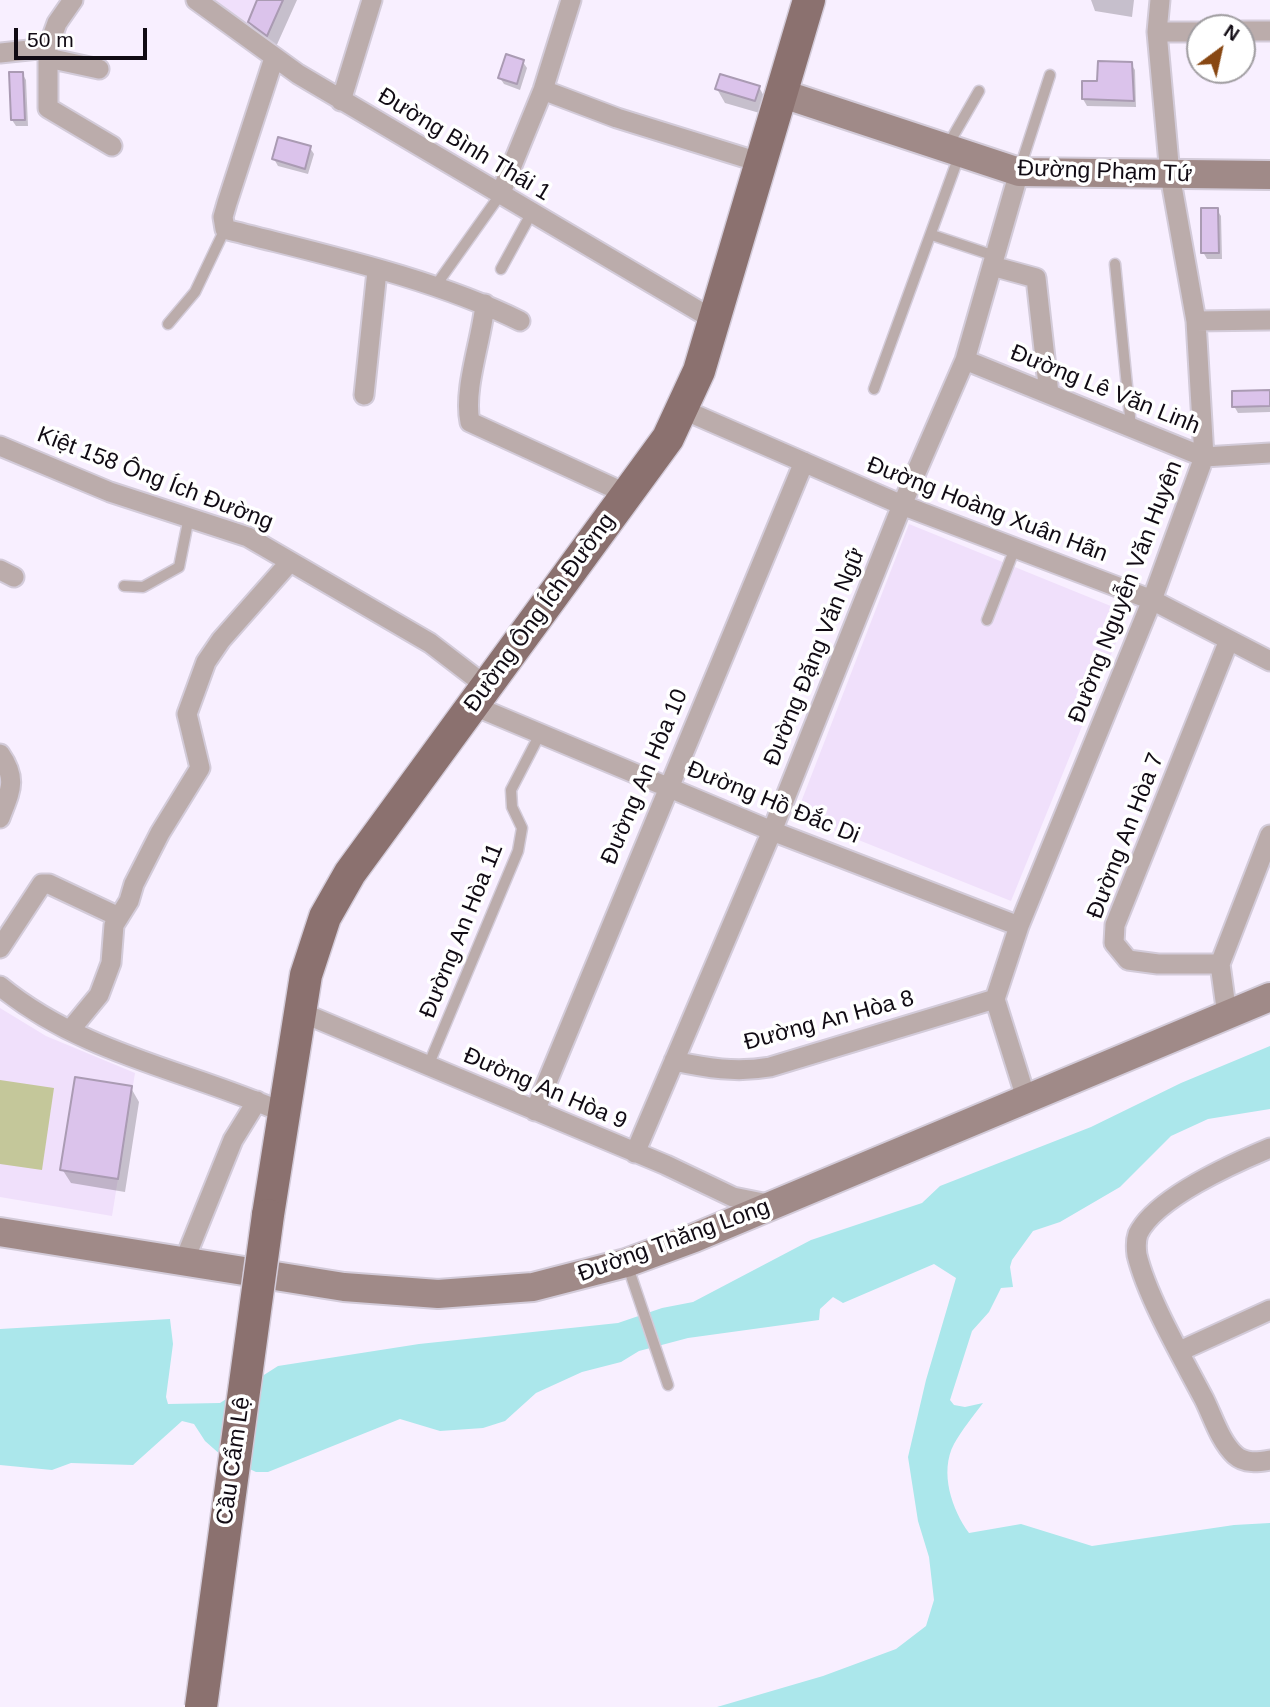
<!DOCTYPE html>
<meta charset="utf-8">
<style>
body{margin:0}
#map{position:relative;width:1270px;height:1707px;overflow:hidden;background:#f8efff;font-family:Arial,sans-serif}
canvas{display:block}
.north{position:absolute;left:1186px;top:14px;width:70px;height:70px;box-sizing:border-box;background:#fff;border:2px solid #a09da1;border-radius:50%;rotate:33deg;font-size:19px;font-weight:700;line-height:28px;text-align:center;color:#110b14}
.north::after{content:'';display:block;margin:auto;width:24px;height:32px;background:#884712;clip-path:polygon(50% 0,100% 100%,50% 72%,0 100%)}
.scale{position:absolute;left:14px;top:28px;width:133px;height:32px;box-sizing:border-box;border:4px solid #110b14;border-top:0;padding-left:9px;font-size:21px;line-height:24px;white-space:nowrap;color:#110b14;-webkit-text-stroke:5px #fff;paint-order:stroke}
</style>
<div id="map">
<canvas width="1270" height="1707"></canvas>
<div class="north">N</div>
<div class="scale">50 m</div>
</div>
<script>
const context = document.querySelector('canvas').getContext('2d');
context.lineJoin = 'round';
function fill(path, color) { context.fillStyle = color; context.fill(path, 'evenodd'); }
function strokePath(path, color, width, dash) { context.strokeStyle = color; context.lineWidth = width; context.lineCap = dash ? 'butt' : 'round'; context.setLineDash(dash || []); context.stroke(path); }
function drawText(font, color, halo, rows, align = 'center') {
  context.font = font + ' Arial,sans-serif'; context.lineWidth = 7; context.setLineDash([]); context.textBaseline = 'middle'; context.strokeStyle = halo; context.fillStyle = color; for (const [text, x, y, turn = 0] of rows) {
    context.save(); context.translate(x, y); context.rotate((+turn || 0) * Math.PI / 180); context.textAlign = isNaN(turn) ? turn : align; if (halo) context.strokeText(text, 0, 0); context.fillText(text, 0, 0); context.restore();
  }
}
fill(new Path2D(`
 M 202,0 L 283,0 L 267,38 L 244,30 Z
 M 909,524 L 1128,613 L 1011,901 L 796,815 Z
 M 0,1008 L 46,1036 L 135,1073 L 112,1216 L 0,1197 Z`), '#f0e0fb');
fill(new Path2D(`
 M 0,1080 L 54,1088 L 42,1170 L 0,1164 Z`), '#c4c79a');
fill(new Path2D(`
 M 1270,1046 L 1270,1109 L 1208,1119 L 1171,1136 L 1120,1187 L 1060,1222 L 1033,1231 L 1012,1260 L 1010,1267 L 1013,1287 L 1001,1288 L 989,1312 L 972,1331 L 950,1400 L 954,1405 L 965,1407 L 983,1403 C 973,1416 962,1430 954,1444 C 939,1472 952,1510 969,1533 L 1021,1524 L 1092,1546 L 1234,1525 L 1270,1523 L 1270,1707 L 717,1707 L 823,1676 L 896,1649 L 926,1626 L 934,1600 L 929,1557 L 918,1521 L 908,1457 L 926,1380 L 956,1278 L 934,1264 L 843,1303 L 833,1297 L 820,1309 L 819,1320 L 688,1338 L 639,1351 L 621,1362 L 582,1372 L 536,1393 L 505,1421 L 483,1428 L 440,1431 L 400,1419 L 268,1472 L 256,1472 L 222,1456 L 205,1441 L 194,1424 L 182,1421 L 133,1465 L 71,1463 L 52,1470 L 0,1465 L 0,1329 L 170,1319 L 173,1344 L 166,1397 L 168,1404 L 220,1403 L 278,1366 L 419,1344 L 618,1323 L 662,1308 L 693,1302 L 811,1240 L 922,1203 L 940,1186 L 1091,1127 L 1181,1083 Z`), '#abe7eb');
fill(new Path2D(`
 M 259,0 L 297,0 L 275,49 L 258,37 L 250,22 Z
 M 1091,0 L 1134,0 L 1132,17 L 1095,11 Z
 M 523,62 L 527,68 L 520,90 L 504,84 L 500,78 Z
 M 1131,64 L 1135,70 L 1136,107 L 1087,106 L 1083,99 L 1099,83 Z
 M 22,73 L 26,80 L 28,126 L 16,126 L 12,120 Z
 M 759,87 L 767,102 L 763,114 L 725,103 L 717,89 Z
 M 310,148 L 314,154 L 308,174 L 278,166 L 274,159 Z
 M 1217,210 L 1221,216 L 1222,259 L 1207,259 L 1203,252 Z
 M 1270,391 L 1270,412 L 1238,413 L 1234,406 Z
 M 131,1088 L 139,1102 L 125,1192 L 71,1183 L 62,1169 Z`), '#0003');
const building = new Path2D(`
 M 257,0 L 283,0 L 267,36 L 248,22 Z
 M 506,54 L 524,60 L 517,84 L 498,78 Z
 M 1098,61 L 1132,62 L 1134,101 L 1082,99 L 1082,81 L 1097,81 Z
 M 9,72 L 23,72 L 25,120 L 11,120 Z
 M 720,74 L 760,86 L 755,101 L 715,89 Z
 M 278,137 L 311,146 L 305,169 L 272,159 Z
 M 1201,208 L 1218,208 L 1219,253 L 1201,253 Z
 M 1270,390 L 1270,406 L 1232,407 L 1232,391 Z
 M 75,1077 L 132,1086 L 118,1179 L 60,1170 Z`);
fill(building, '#dbc3eb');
strokePath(building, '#aa9bb3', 2);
const lane = new Path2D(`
 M 948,145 L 979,91
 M 1019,171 L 1050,75
 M 932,235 L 995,256
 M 1115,264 L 1131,427
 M 501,269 L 531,214
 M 434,288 L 500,195
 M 168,324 L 195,292 L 225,229
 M 874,389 L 959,156
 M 124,586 L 143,587 L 179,567 L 189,517
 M 987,620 L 1015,548
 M 428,1066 L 518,851 L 522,828 L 512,807 L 511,790 L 540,734
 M 628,1267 L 668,1385`);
const street = new Path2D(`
 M 196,0 L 298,74 L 714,320
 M 1242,31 L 1270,31
 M 1157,32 L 1200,32
 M 48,48 L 48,108 L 112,146
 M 0,53 L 48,48 L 57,23 L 73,0
 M 48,58 L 99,69
 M 274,58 L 227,203 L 223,217 L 225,229 C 321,254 431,277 520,321
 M 543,90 L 617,118 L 762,163
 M 341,101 L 372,0
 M 500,195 L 543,90 L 571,0
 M 992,266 L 1036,278 L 1049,394
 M 485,304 C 482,339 463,389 470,422 L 627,494
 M 1196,321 L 1270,320
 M 965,360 L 1204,457 L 1270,453
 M 364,395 L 377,271
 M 684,410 L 902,505 L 1152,600 L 1270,661
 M 0,446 L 110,492 L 248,537 L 430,643 L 486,686
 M 0,570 L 14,577
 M 472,705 L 772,831 L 1019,926
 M 0,754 C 18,780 10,791 0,818
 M 0,948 L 42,884 L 49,884 L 119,917
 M 1220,964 L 1158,964 L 1128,960 L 1114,943 L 1115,925 L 1229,640
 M 0,986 C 83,1054 187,1070 282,1112
 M 298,1011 L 666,1165 L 733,1197 L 773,1205
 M 1227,1015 L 1220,964 L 1270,835
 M 71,1029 L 99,995 L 111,963 L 114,925 L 129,901 L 134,884 L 160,833 L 200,768 L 187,714 L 206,662 L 221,640 L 289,563
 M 674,1061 C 707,1068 736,1073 770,1067 L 995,999
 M 1026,1098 L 995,999 L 1019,926 L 1152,600 L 1204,457 L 1196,321 L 1170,175 L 1157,32 L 1160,0
 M 535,1111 L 804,462
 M 1270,1148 C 1234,1163 1155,1198 1138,1234 C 1136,1240 1136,1248 1137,1255 C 1147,1297 1183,1359 1204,1399 C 1213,1417 1220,1441 1235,1455 C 1245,1464 1258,1462 1270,1460
 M 635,1153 L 772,831 L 902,505 L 965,360 L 1019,172
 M 185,1259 L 233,1140 L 257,1101
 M 1180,1351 L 1270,1310`);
const secondary = new Path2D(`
 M 783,94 L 1019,172 L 1270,175
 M 0,1232 L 344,1287 L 438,1294 L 533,1287 L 626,1263 L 694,1238 L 1270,997`);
const primary = new Path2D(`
 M 268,1215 L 306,975 L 325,917 L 350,873 L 668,438 L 699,371 L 809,0`);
strokePath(lane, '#d3cbd9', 13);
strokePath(street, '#d3cbd9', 23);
strokePath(secondary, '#d3cbd9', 32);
strokePath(primary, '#d3cbd9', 35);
strokePath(lane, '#bbacab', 10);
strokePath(street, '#bbacab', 19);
strokePath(secondary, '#a08a88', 28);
strokePath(primary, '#8b716f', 32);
const primaryBridge = new Path2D(`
 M 201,1707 L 268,1215`);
strokePath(primaryBridge, '#d3cbd9', 35, []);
strokePath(primaryBridge, '#8b716f', 32);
drawText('23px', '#110b14', '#fff', [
 ["Đường Bình Thái 1",464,145,31],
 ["Đường Phạm Tứ",1105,172,2],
 ["Đường Lê Văn Linh",1105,390,22],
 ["Kiệt 158 Ông Ích Đường",155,479,21],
 ["Đường Hoàng Xuân Hãn",987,510,21],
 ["Đường Nguyễn Văn Huyên",1126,592,-69],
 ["Đường Ông Ích Đường",540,613,-54],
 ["Đường Đặng Văn Ngữ",815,657,-68],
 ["Đường An Hòa 10",645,777,-67],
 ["Đường Hồ Đắc Di",773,803,22],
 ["Đường An Hòa 7",1126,836,-69],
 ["Đường An Hòa 11",462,931,-68],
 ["Đường An Hòa 8",829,1021,-15],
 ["Đường An Hòa 9",545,1089,23],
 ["Đường Thăng Long",674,1241,-20],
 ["Cầu Cẩm Lệ",234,1461,-82]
]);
</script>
